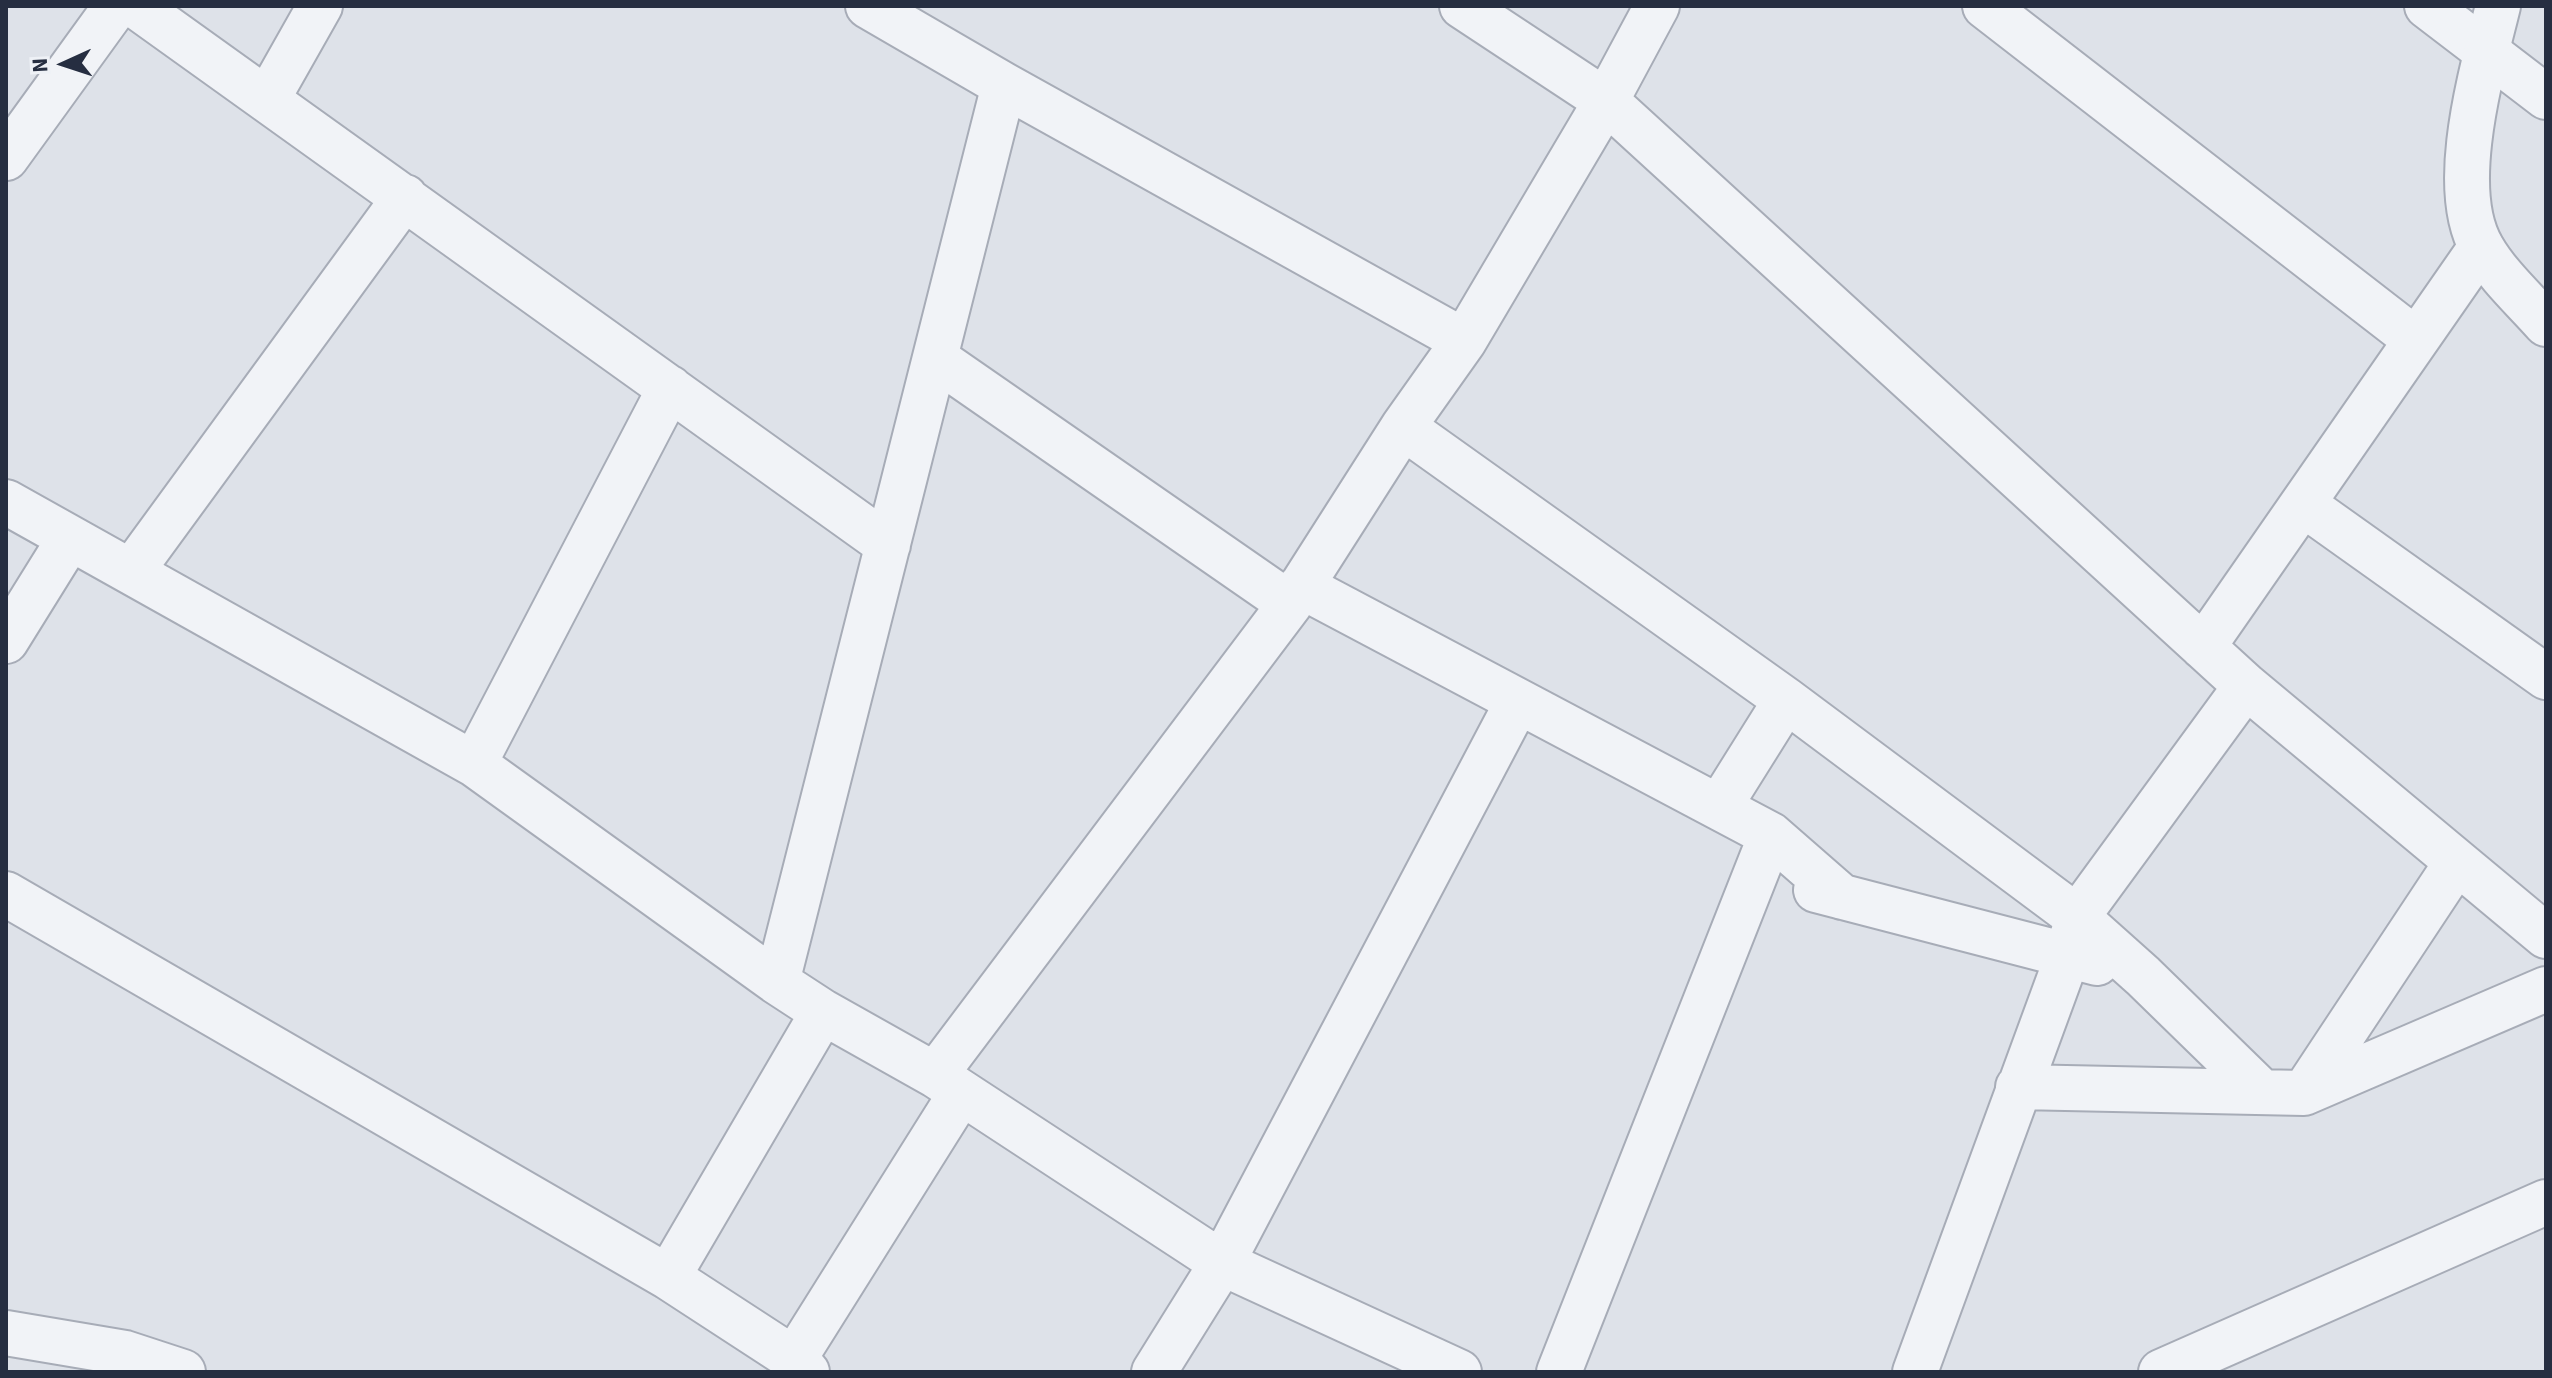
<!DOCTYPE html>
<style>
body{margin:0}
#map{position:relative;width:2552px;height:1378px;overflow:hidden;background:#dee2e9;font-family:"Source Sans 3",sans-serif}
canvas{display:block}
.frame{position:absolute;inset:0;border:8px solid #262e41;pointer-events:none}
.north{position:absolute;left:24px;top:24px;width:80px;height:80px;-webkit-text-stroke:6px #eef1f6;paint-order:stroke;rotate:267deg;font-size:22px;font-weight:700;line-height:32px;text-align:center;color:#262e41}
.north::after{content:'';display:block;margin:auto;width:28px;height:36px;background:#262e41;clip-path:polygon(50% 0,100% 100%,50% 72%,0 100%)}
</style>
<div id="map">
<canvas width="2552" height="1378"></canvas>
<div class="frame"></div>
<div class="north">N</div>
</div>
<script>
const context = document.querySelector('canvas').getContext('2d');
context.lineJoin = 'round';
function strokePath(path, color, width, dash) { context.strokeStyle = color; context.lineWidth = width; context.lineCap = dash ? 'butt' : 'round'; context.setLineDash(dash || []); context.stroke(path); }
const minor = new Path2D(`
 M 136,6 L 888,545
 M 868,6 L 1004,85 L 1464,341
 M 1462,6 L 1606,101 L 2246,686 L 2546,936
 M 1985,6 L 2416,340
 M 2427,6 L 2546,97
 M 268,98 L 320,6
 M 6,158 L 116,6
 M 935,358 L 1290,604
 M 1403,427 L 1786,700 L 2077,917 L 2143,976 L 2262,1092
 M 6,502 L 474,764 L 777,982 L 823,1012 L 935,1075 L 1222,1263 L 1459,1372
 M 2303,504 L 2546,677
 M 131,572 L 405,197
 M 1301,586 L 1771,835 L 1842,897
 M 6,641 L 70,538
 M 2203,647 L 2481,247
 M 474,764 L 670,388
 M 1719,807 L 1786,700
 M 1816,890 L 2097,963
 M 6,894 L 668,1277 L 794,1359 L 807,1372
 M 777,982 L 1004,85
 M 935,1075 L 1290,604 L 1403,427 L 1464,341 L 1606,101 L 1657,6
 M 2018,1087 L 2304,1093 L 2546,989
 M 2304,1093 L 2457,862
 M 668,1277 L 823,1012
 M 6,1333 L 125,1353 L 183,1372
 M 794,1359 L 961,1093
 M 1154,1372 L 1222,1263 L 1518,701
 M 1559,1372 L 1771,835
 M 1915,1372 L 2068,955 L 2077,917 L 2246,686
 M 2161,1372 L 2546,1202`);
const tertiary = new Path2D(`
 M 2498,6 C 2482,71 2447,188 2482,248 C 2498,276 2525,300 2546,324`);
strokePath(minor, '#a7acb7', 48);
strokePath(tertiary, '#a7acb7', 48);
strokePath(minor, '#f1f3f7', 44);
strokePath(tertiary, '#f1f3f7', 44);
</script>
